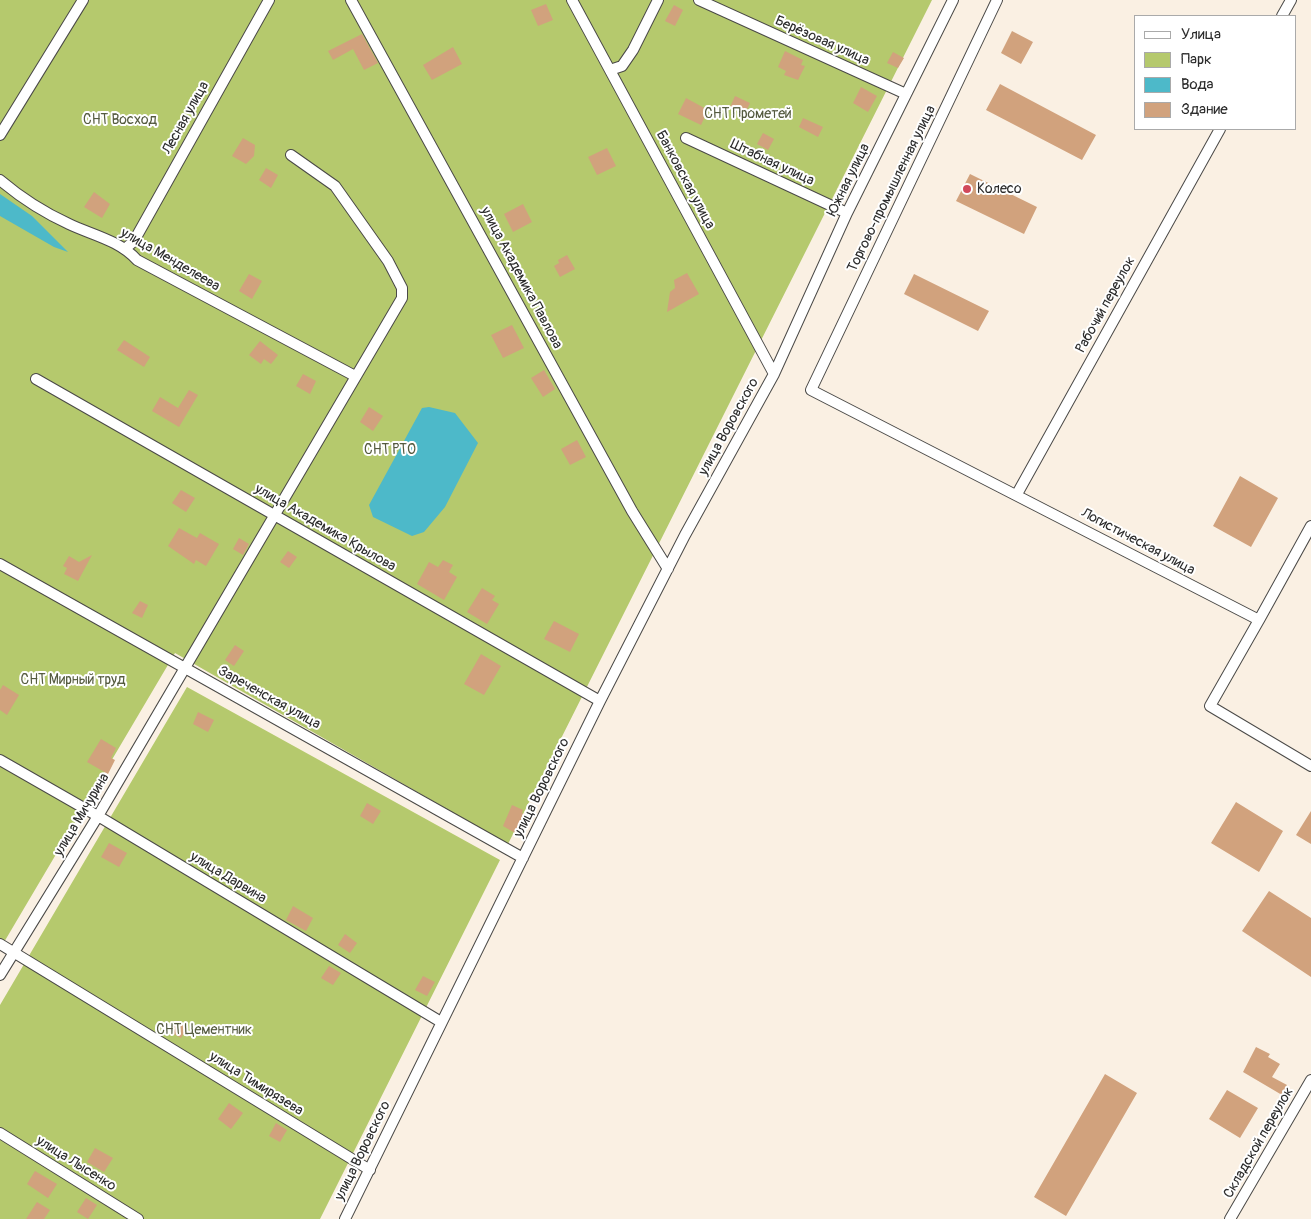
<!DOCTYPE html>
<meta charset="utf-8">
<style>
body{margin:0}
#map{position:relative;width:1311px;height:1219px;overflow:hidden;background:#faf0e3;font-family:Pangolin,sans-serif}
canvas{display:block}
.legend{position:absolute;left:1134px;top:15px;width:162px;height:115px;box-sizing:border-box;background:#fff;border:1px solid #aaa;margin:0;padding:6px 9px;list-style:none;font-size:15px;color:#2b2b2b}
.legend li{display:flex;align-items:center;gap:10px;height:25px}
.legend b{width:25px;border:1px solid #aaa}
</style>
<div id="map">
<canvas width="1311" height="1219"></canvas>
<ul class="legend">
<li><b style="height:6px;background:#fff"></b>Улица</li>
<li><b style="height:14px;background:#b5c96d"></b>Парк</li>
<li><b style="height:14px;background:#4db9c9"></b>Вода</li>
<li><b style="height:14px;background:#d1a27d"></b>Здание</li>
</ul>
</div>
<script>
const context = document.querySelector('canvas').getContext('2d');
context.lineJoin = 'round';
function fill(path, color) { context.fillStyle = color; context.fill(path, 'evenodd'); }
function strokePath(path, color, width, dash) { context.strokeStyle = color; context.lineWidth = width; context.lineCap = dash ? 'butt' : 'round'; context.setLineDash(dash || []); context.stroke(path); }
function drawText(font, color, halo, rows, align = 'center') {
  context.font = font + ' Pangolin,sans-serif'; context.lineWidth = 4; context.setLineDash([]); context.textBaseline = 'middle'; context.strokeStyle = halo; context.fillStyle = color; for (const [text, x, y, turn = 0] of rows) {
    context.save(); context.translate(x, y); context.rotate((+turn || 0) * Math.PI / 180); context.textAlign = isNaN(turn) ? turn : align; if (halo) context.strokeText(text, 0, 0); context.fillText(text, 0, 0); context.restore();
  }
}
fill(new Path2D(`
 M 0,0 L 932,0 L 508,844 L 175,653 L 0,949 Z
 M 187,687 L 500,860 L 320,1219 L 0,1219 L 0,1005 Z`), '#b5c96d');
fill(new Path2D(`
 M 0,194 L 32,216 L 68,252 L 54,247 L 0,216 Z
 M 429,407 L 455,413 L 478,443 L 445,507 L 424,532 L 412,536 L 373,517 L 369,505 L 422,408 Z`), '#4db9c9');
fill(new Path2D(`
 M 546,4 L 553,20 L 538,26 L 531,10 Z
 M 674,5 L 683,10 L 675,26 L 665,21 Z
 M 1012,31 L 1033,42 L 1021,64 L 1001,53 Z
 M 362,34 L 378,63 L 364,70 L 353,49 L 333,60 L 328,51 Z
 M 453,47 L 462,64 L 432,80 L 423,65 Z
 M 785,51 L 803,60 L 801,65 L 805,66 L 798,80 L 784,75 L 786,71 L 778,67 Z
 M 893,52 L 904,58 L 898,68 L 887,63 Z
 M 1000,84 L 1096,135 L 1082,160 L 986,110 Z
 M 861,87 L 877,96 L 868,112 L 853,103 Z
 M 735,96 L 750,103 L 745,114 L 730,107 Z
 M 686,98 L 708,110 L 701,125 L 678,114 Z
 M 803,118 L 823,127 L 818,137 L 799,127 Z
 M 763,133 L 774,139 L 768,150 L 757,144 Z
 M 243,138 L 255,145 L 254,156 L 246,164 L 232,156 Z
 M 607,148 L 616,166 L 597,175 L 588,157 Z
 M 266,168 L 278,175 L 271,188 L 259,180 Z
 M 970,174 L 1037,207 L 1024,234 L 956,201 Z
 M 94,192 L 110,204 L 102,218 L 84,207 Z
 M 523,204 L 532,222 L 513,232 L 504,214 Z
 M 567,255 L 575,269 L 560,277 L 554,266 L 559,263 L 558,260 Z
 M 687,273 L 699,294 L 667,312 L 670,292 L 675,288 L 674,280 Z
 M 249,274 L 262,281 L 252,299 L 239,291 Z
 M 914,274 L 989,311 L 978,331 L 904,294 Z
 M 512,325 L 524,348 L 503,358 L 491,335 Z
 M 124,340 L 150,357 L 144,367 L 117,350 Z
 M 260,341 L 278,355 L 271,364 L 264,359 L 261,364 L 249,355 Z
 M 544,370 L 555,389 L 543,397 L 531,378 Z
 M 303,374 L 316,381 L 310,394 L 296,386 Z
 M 189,390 L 198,395 L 179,427 L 152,411 L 160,397 L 178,408 Z
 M 369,407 L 383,416 L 373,431 L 360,422 Z
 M 577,440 L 586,457 L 570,465 L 561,449 Z
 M 1240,476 L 1278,498 L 1251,547 L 1213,526 Z
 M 181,490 L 195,498 L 186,512 L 172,503 Z
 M 179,528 L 197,538 L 200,533 L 219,544 L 206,566 L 196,560 L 194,564 L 168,546 Z
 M 239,538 L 249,544 L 243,555 L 233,549 Z
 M 288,551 L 297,557 L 289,568 L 280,562 Z
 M 92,555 L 78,581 L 64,574 L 67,568 L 63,566 L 69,556 L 79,562 Z
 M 443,560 L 453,565 L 449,572 L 457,577 L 444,600 L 417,584 L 429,562 L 438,567 Z
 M 482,588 L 495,596 L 492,600 L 499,604 L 487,624 L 467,612 Z
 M 140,601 L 148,605 L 142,618 L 132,613 Z
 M 554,621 L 579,634 L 570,652 L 544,639 Z
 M 235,645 L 244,651 L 234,666 L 225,660 Z
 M 481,654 L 501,666 L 484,695 L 464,684 Z
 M 3,685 L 19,695 L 7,715 L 0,710 L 0,690 Z
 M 198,712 L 214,720 L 208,732 L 193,724 Z
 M 101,739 L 116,748 L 111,758 L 115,760 L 108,774 L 87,762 Z
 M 1236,802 L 1283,831 L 1259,872 L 1211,843 Z
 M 367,803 L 381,811 L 373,824 L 360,816 Z
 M 512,805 L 523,810 L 522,813 L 525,815 L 515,833 L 503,826 Z
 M 1311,811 L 1311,844 L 1296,835 Z
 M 109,843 L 127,853 L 119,867 L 101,857 Z
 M 1269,891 L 1311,918 L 1311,977 L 1242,931 Z
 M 293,906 L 313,918 L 306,931 L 286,920 Z
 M 345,934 L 357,943 L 350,953 L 338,945 Z
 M 329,966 L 341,973 L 333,985 L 321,978 Z
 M 423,976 L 435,982 L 427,996 L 415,990 Z
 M 176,1021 L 187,1028 L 181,1038 L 170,1032 Z
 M 1256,1047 L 1270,1054 L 1268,1057 L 1280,1064 L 1272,1077 L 1287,1085 L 1282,1095 L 1243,1072 Z
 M 1105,1074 L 1137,1093 L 1066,1216 L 1034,1197 Z
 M 1227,1090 L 1258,1108 L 1240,1138 L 1209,1119 Z
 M 229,1103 L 243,1113 L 231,1129 L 218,1119 Z
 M 276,1123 L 287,1130 L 280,1142 L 269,1136 Z
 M 95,1148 L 113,1158 L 104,1172 L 87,1162 Z
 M 35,1171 L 57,1184 L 48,1198 L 27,1184 Z
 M 86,1198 L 97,1205 L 88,1219 L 77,1212 Z
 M 37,1202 L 50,1210 L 44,1219 L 26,1219 Z`), '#d1a27d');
const street = new Path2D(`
 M 351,0 L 632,511 L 668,569
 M 572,0 L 774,374
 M 699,0 L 906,94
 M 997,0 L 811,390 L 1259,620 L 1210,706 L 1311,766
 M 1282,16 L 1291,0
 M 610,70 L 622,66 L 633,50 L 658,0
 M 0,135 L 83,0
 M 686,138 L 847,213
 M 0,180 C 20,197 45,213 69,224 C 92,235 119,240 137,260 L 355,376
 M 126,248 L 134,241 L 269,0
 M 36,379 L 600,701
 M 1017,494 L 1220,129
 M 0,564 L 523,858
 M 1259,620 L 1311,526
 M 0,760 L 103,819 L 441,1022
 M 0,944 L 370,1170
 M 0,975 L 98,816 L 402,298 L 402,288 L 388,261 L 335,186 L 291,155
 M 0,1133 L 138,1219
 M 345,1219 L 600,701 L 685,535 L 774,374 L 847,213 L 953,0
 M 1230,1219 L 1311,1080`);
strokePath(street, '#4a4947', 12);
strokePath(street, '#fff', 10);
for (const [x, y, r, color] of [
 [967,189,5,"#d1495b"]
]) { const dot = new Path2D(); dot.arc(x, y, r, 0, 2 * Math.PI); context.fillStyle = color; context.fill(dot); strokePath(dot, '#fff', 2); }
drawText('14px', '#2b2b2b', '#fff', [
 ["Берёзовая улица",822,41,24],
 ["Лесная улица",186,118,-61],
 ["Штабная улица",772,163,25],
 ["Банковская улица",685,180,62],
 ["Южная улица",849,180,-64],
 ["Торгово-промышленная улица",892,189,-64],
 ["улица Менделеева",170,260,30],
 ["улица Академика Павлова",521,278,62],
 ["Рабочий переулок",1106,305,-61],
 ["улица Воровского",729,427,-61],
 ["улица Академика Крылова",325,528,30],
 ["Логистическая улица",1138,542,28],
 ["Зареченская улица",269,698,29],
 ["улица Воровского",542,788,-64],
 ["улица Мичурина",82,815,-59],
 ["улица Дарвина",228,878,31],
 ["улица Тимирязева",256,1084,32],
 ["Складской переулок",1259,1143,-60],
 ["улица Воровского",363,1151,-64],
 ["улица Лысенко",76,1164,32]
]);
drawText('14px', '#545a3f', '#fff', [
 ["СНТ Прометей",748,114],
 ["СНТ Восход",120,120],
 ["СНТ РТО",390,450],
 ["СНТ Мирный труд",73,680],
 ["СНТ Цементник",204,1030]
]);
drawText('14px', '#2b2b2b', '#fff', [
 ["Колесо",977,189]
], 'left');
</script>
